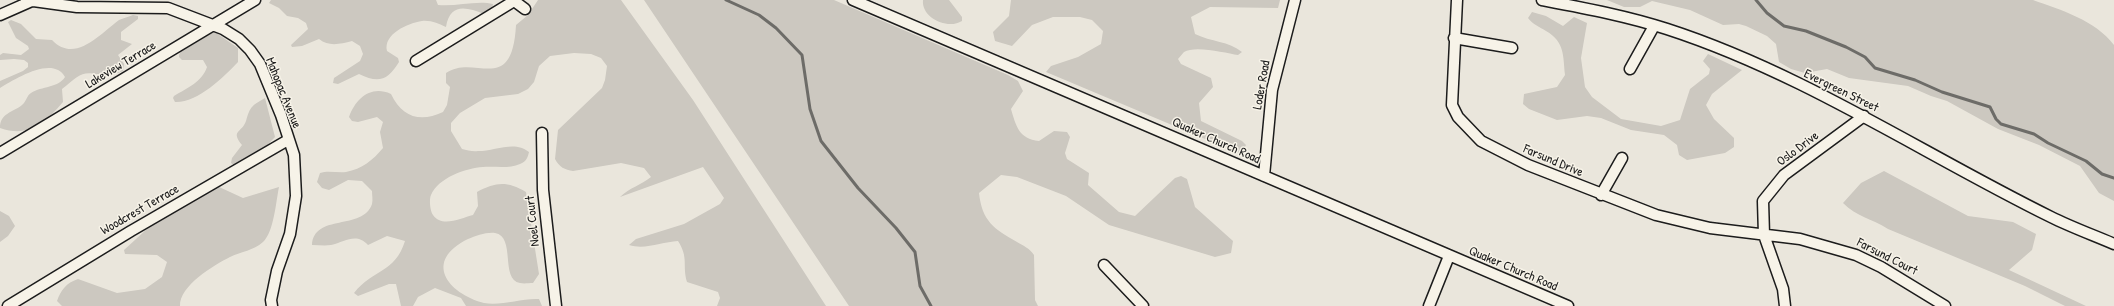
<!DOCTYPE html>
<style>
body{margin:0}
canvas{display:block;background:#eae6dc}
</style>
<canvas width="2114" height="306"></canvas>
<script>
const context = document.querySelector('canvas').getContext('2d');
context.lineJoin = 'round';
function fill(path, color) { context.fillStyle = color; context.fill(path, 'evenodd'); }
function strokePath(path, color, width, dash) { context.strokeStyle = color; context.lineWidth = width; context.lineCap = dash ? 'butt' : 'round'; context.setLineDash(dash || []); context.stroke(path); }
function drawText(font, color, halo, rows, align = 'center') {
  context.font = font + ' "Patrick Hand",sans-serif'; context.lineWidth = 3; context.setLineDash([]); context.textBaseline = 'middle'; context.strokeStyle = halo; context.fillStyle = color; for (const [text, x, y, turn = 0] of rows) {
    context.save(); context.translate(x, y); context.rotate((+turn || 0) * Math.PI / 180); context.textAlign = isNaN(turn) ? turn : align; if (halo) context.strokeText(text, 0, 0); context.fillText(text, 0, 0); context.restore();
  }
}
fill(new Path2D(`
 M 271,0 L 436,0 L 438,5 C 455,7 477,0 493,4 L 492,8 L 484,14 C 466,7 450,3 446,27 C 439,24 431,20 422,21 C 408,23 383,34 387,51 L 398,58 L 399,62 C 388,80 379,84 359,74 L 338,84 L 333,83 L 334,78 L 360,61 L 363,54 L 360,46 L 352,41 C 340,44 329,47 319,39 L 302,46 L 292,47 L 291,45 L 308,29 L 306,23 L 298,18 L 287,16 L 279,8 L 269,3 Z
 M 538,0 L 621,0 L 693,100 L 826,306 L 717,306 L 720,298 L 718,292 L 687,282 C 682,265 689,258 678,241 C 662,242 645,250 629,245 L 636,239 L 684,224 L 720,204 L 724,198 L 703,167 L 620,197 C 629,188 641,185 651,177 L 644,168 L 621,163 L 573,171 C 565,170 559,167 555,159 L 558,130 L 602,88 L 605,80 L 607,66 L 601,58 L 591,54 L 574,53 L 550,56 L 539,66 L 534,82 L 528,89 L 518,94 L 485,98 L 460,113 L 451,123 L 451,131 L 462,149 C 467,150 473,152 478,151 C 495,151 515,140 529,152 C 528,157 526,162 520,164 C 509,169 495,166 483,167 C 466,168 438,178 431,195 C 429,199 430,211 433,215 C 442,228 461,218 473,215 L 478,206 L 477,192 C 496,182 507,181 526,192 L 539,274 L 533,283 C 529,283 524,284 520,283 C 500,280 516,236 495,233 C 486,232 476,236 468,239 C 423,261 447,293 484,303 C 502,306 521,298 539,299 L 542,306 L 466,306 L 461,298 L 435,288 L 418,297 L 413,306 L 401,306 L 396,284 L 389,284 L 358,296 L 354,293 C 373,269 395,273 405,241 L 387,236 L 368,245 C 356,232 345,242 331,245 C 325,246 318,245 312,245 C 314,213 363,231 372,204 C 373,200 372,195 372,191 L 362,181 L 348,180 L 329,190 L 322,188 L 317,182 L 320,173 C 328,170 337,173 346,172 C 362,169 373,160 383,148 L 380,132 L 383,122 L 377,117 L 358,122 L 352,121 L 349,117 C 356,98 371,85 391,94 C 402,117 420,123 443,112 L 447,105 L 450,87 L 446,83 L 446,73 C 475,53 512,97 516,25 L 528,15 Z
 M 644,0 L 834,0 L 1008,75 L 1018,81 L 1023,91 L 1011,109 C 1016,126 1019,139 1039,141 L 1054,131 L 1067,132 L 1070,137 L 1065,153 L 1067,159 L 1089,173 L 1088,185 L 1119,212 L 1135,216 L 1175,178 L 1181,176 L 1187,179 L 1195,207 L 1233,241 L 1231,253 L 1215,257 L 1109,225 L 1066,196 L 1017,177 L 1001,175 L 979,193 C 982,221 994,229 1017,242 C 1024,246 1029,248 1034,255 L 1035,300 L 1038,306 L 849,306 Z
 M 923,0 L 949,0 L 962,17 L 962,21 C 948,30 921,18 923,0 Z
 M 1011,0 L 1280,0 L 1278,8 L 1210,7 L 1191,17 L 1195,34 C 1211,42 1229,41 1242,52 L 1238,55 C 1226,53 1195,45 1184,52 C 1182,54 1180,57 1178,59 L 1181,64 L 1211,78 L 1213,87 L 1199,103 L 1201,121 L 1242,141 L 1246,145 L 1241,154 L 1046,72 L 1051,66 L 1078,57 L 1101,44 L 1103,31 L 1092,20 L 1080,17 L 1053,17 L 1032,25 L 1012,46 L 995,41 L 993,32 L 1009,16 Z
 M 1607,0 L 2033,0 C 2061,10 2095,20 2114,45 L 2114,201 L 2099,193 L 2080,166 L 2039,145 L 1998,129 L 1947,101 L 1931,96 L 1908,86 L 1849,78 L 1827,69 L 1805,73 L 1791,69 L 1779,62 L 1776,44 L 1767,36 L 1746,26 L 1739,24 L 1723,25 L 1690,10 L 1652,1 L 1640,7 L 1624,7 Z
 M 1532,12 L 1546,16 L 1563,26 L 1574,17 L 1587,23 L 1581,58 L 1585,87 L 1592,97 L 1621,119 L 1661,126 L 1680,120 L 1690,89 L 1709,74 L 1710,69 L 1703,61 L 1708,54 L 1742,70 L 1712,94 L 1706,105 L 1714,119 L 1734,138 L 1734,147 L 1725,153 L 1687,160 L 1679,155 L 1677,145 L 1664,135 L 1631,130 L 1601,118 L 1587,116 L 1557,120 L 1529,109 L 1523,104 L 1524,94 L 1557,87 L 1565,75 C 1563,56 1565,42 1546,31 C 1540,27 1532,24 1528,18 Z
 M 133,15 L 138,16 L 138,19 L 121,32 L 121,40 L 132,44 L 118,55 L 124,64 L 123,71 L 107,77 C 82,69 81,74 62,89 L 63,102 C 45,123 29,138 0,128 C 0,113 12,113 22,105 C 26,102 27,95 31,93 C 42,86 58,88 65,77 C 53,55 15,79 0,88 L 0,81 L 23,71 L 28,67 L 28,63 L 24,60 L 14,59 L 0,60 L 0,55 L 3,53 L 21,55 L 29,49 L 28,46 L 16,38 L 8,22 L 11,20 L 21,24 L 36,39 L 52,40 C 75,64 100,34 119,20 C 123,18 129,17 133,15 Z
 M 212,30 L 238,48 L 238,62 C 223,78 197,103 175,102 L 173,98 L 174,96 C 187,88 202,82 207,67 L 203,60 L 182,60 L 179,57 C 179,45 202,36 212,30 Z
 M 265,98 L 275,137 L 261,152 L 235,166 L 231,163 L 232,158 L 242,145 C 230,130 242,133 246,121 C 250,107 251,106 265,98 Z
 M 1884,171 L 1968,216 L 2013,222 L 2036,234 L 2032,250 L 2009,270 L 2086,306 L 2065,306 L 2025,286 L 1888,229 C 1871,218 1857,217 1843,203 L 1861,183 Z
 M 217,186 L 243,198 L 279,187 C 276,201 274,232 263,242 C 253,251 242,251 230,257 C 214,265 179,286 180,306 L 62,306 L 57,301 C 61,290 66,283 78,279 L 117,293 L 145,289 L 162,277 L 167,262 L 157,255 L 125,254 L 124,250 L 159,218 Z
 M 0,211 L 9,216 L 15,226 L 8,236 L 0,242 Z`), '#ccc8c0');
strokePath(new Path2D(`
 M 726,0 L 759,15 L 776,28 L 802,55 L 810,109 L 821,141 L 858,188 L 896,228 L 915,252 L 920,286 L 931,306
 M 1756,0 L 1767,13 L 1784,26 L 1806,31 L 1846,47 L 1865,57 L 1875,68 L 1915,80 L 1942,92 L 1990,107 L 1996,119 L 2001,124 L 2034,134 L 2048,143 L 2086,161 L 2102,174 L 2114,178`), '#6d6c68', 3);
const minor = new Path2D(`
 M 26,0 L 77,7 L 168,8 L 223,29 L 239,39 L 250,50 L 260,64 L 281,115 L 294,155 L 296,196 L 290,234 L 277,271 L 271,300 L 272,306
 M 513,0 L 525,9
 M 853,0 L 1568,306
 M 1457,0 L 1452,105 L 1458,117 L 1481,141 L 1528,165 L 1656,215 L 1710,228 L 1800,239 L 1856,255 L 1881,267 L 1945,306
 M 1542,0 C 1584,8 1627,16 1667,29 C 1803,73 1923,154 2051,217 C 2071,227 2093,235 2114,244
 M 0,15 L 34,0
 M 1454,38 L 1512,48
 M 416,61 L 514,1
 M 1630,69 L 1654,26
 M 542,133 L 543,190 L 556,306
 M 0,153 L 255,0
 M 1264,176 L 1272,90 L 1295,0
 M 1601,195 L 1622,158
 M 1104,265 L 1143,306
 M 8,306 L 131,231 L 288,140
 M 1429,306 L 1449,256
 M 1785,306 L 1783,289 L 1764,235 L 1763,201 L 1784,175 L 1864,116`);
strokePath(minor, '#1c1c1c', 13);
strokePath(minor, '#f7f3e8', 10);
drawText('13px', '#1c1c1c', '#f7f3e8', [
 ["Lakeview Terrace",121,65,-31],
 ["Loder Road",1262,85,-80],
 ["Evergreen Street",1841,91,26],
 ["Mahopac Avenue",283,93,68],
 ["Quaker Church Road",1216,141,24],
 ["Oslo Drive",1798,149,-37],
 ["Farsund Drive",1553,161,23],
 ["Woodcrest Terrace",140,210,-30],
 ["Noel Court",533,221,-96],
 ["Farsund Court",1887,257,27],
 ["Quaker Church Road",1513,269,23]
]);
</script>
